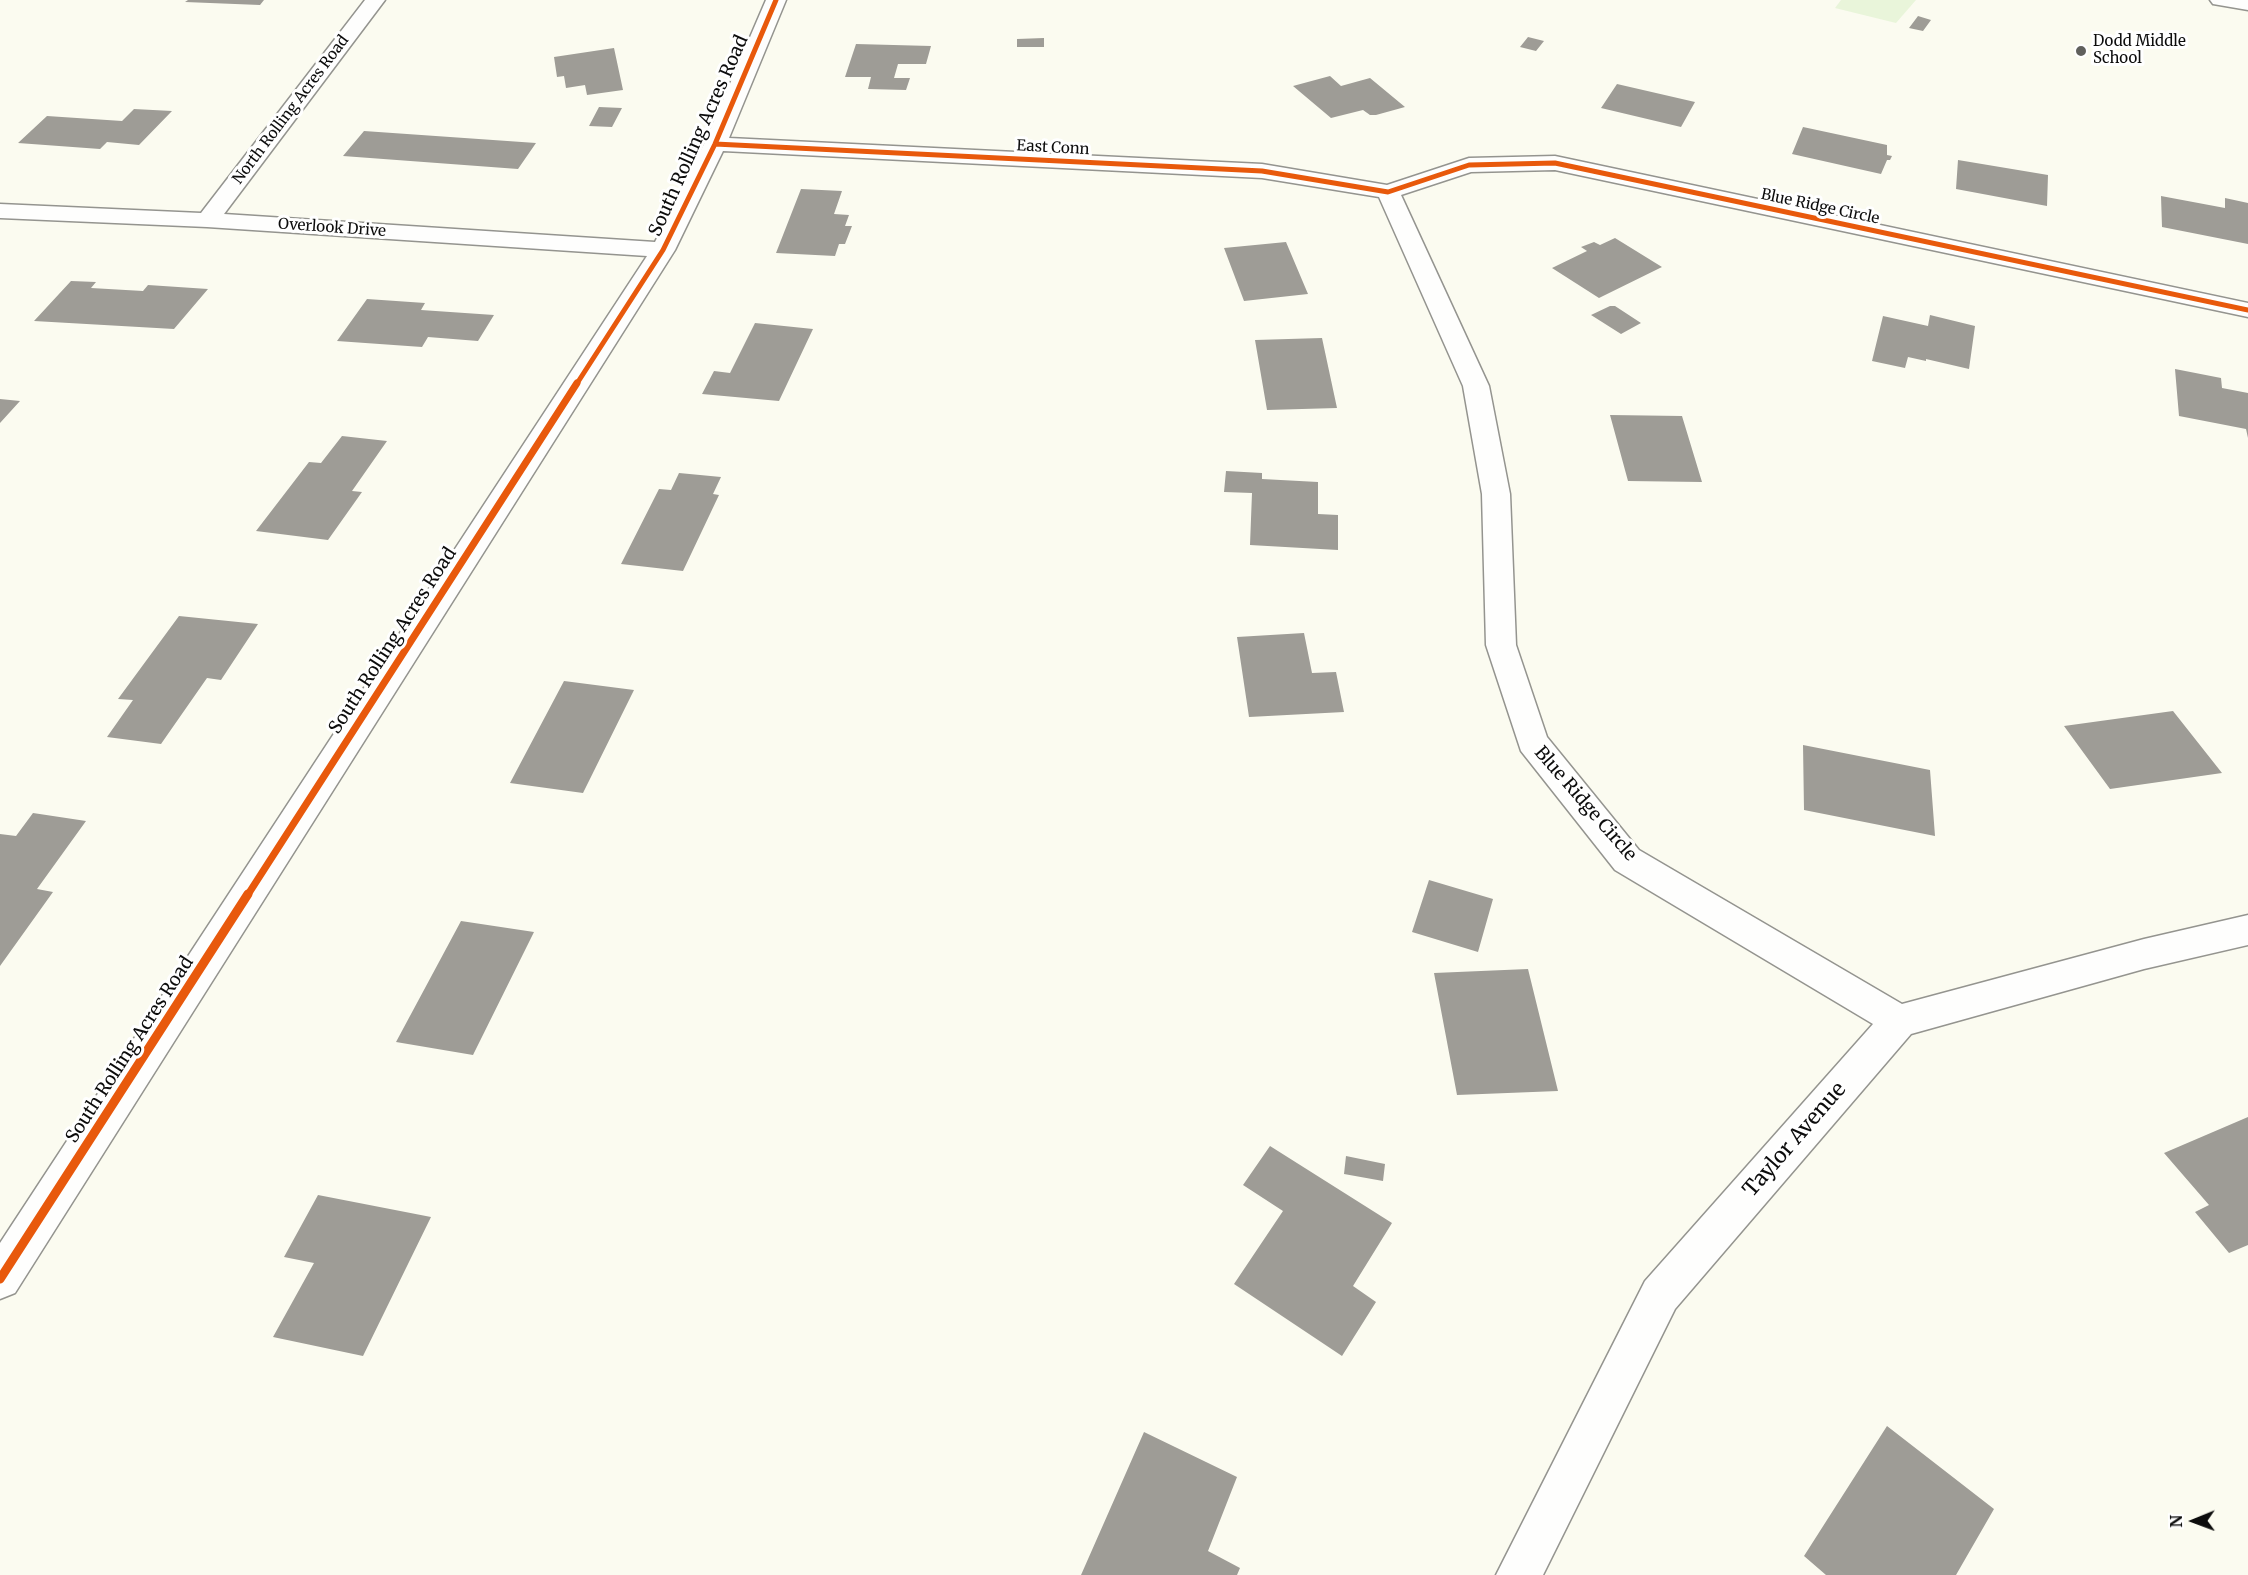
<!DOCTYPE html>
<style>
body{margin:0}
#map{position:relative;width:2248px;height:1575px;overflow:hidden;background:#fbfbf0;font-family:Merriweather,serif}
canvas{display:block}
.north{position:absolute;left:2164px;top:1491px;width:60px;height:60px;-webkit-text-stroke:4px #fff;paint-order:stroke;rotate:269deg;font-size:16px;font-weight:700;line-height:24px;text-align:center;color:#0c0c0c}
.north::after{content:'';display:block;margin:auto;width:21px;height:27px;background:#0c0c0c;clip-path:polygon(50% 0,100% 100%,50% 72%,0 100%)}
</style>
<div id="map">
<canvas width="2248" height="1575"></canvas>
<div class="north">N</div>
</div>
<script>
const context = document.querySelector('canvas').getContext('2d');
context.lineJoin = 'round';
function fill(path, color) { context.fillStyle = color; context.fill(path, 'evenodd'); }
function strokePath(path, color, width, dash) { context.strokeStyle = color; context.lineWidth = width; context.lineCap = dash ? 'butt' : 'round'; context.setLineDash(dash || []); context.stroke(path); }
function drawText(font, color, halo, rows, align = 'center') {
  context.font = font + ' Merriweather,serif'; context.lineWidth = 6; context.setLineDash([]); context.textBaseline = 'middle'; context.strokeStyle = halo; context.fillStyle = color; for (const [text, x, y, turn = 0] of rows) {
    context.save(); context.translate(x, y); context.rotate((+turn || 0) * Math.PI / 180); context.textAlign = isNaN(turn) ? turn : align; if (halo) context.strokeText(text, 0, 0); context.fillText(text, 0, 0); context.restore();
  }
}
fill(new Path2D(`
 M 1841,0 L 1916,0 L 1896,23 L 1835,8 Z`), '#e9f5da');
fill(new Path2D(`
 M 188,0 L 264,0 L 260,5 L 185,2 Z
 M 1918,16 L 1931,20 L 1923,31 L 1909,28 Z
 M 1528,37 L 1544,41 L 1536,51 L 1520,47 Z
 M 1044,38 L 1044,47 L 1017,47 L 1017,39 Z
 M 856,44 L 931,46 L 926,64 L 898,64 L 894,78 L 910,78 L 906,90 L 868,89 L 871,77 L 845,77 Z
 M 614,48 L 623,90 L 587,95 L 585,85 L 566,88 L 564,76 L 557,77 L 554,57 Z
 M 1330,76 L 1341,86 L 1370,78 L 1405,107 L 1376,115 L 1370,115 L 1363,110 L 1331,118 L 1293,86 Z
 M 1617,84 L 1695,102 L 1681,127 L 1601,108 Z
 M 599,107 L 622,108 L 612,127 L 589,126 Z
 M 134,109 L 172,111 L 139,145 L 107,142 L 100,149 L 18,143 L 47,116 L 122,121 Z
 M 1803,127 L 1887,145 L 1887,155 L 1892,156 L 1890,160 L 1887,160 L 1881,174 L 1792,154 Z
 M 364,131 L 536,143 L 518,169 L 343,156 Z
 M 1958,160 L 2048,175 L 2047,206 L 1956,189 Z
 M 801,189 L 842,191 L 834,214 L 849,215 L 845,226 L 852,226 L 845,244 L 839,244 L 835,256 L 776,253 Z
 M 2161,196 L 2225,208 L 2225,198 L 2248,203 L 2248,244 L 2162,227 Z
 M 1615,238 L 1662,267 L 1599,298 L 1552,268 L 1587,251 L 1581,247 L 1594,242 L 1600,245 Z
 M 1286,242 L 1308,294 L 1244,301 L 1224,248 Z
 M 71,281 L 96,282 L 91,288 L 143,291 L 148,285 L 208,289 L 174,329 L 34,321 Z
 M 367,299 L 425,303 L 421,310 L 494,315 L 478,341 L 428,337 L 422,347 L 337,341 Z
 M 1610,306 L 1615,306 L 1641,323 L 1621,334 L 1591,315 Z
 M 1930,315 L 1975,326 L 1969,369 L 1926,359 L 1926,361 L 1908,357 L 1905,368 L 1872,361 L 1883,316 L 1928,326 Z
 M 755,323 L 813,329 L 779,401 L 702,394 L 714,371 L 730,373 Z
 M 1322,338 L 1337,408 L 1267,410 L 1255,340 Z
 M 2175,369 L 2221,378 L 2222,388 L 2248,393 L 2248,438 L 2246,429 L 2179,416 Z
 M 0,399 L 20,401 L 0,423 Z
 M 1610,415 L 1682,416 L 1702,482 L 1628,481 Z
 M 342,436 L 387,441 L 352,491 L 362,492 L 328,540 L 256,531 L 309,462 L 321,463 Z
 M 1226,471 L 1262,473 L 1262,479 L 1318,482 L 1318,514 L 1338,515 L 1338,550 L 1250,545 L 1252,493 L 1224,492 Z
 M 679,473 L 721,477 L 713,494 L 719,495 L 683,571 L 621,564 L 659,489 L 671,490 Z
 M 179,616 L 258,624 L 221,680 L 207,678 L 161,744 L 107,737 L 133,700 L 118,699 Z
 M 1304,633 L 1312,673 L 1336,672 L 1344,712 L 1249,717 L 1237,637 Z
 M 564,681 L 634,690 L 583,793 L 510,783 Z
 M 2173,711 L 2222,773 L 2110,789 L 2064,726 Z
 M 1803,745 L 1930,770 L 1935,836 L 1804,810 Z
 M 33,813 L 86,821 L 37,889 L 53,892 L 0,966 L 0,834 L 16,836 Z
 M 1429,880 L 1493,899 L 1478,952 L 1412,932 Z
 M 461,921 L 534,932 L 473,1055 L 396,1042 Z
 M 1528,969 L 1558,1091 L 1457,1095 L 1434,973 Z
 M 2248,1117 L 2248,1245 L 2229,1253 L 2195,1212 L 2209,1205 L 2164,1153 Z
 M 1270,1146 L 1392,1223 L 1353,1286 L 1376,1302 L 1342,1356 L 1234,1284 L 1283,1211 L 1243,1185 Z
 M 1346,1156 L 1385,1164 L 1383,1181 L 1344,1174 Z
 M 318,1195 L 431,1217 L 363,1356 L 273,1337 L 314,1263 L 284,1257 Z
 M 1887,1426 L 1994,1509 L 1956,1575 L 1826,1575 L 1804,1556 Z
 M 1144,1432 L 1237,1477 L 1208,1551 L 1240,1568 L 1237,1575 L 1081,1575 Z`), '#9e9c96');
const minor = new Path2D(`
 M 365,0 L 385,0 L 224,214 L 655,242 L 704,144 L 766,0 L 786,0 L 729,138 L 1262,164 L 1387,185 L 1469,158 L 1555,156 L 2248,303 L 2248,317 L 1555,170 L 1471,172 L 1401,195 L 1489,386 L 1510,494 L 1516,645 L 1547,737 L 1639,850 L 1902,1004 L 2144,939 L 2248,915 L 2248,945 L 2144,969 L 1911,1034 L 1675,1309 L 1543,1575 L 1496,1575 L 1645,1281 L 1873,1024 L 1615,870 L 1521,751 L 1486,645 L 1482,494 L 1463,386 L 1379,197 L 1262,178 L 723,151 L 675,250 L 15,1293 L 0,1299 L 0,1243 L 647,256 L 207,227 L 0,218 L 0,204 L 201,213 Z
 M 2210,0 L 2248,0 L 2248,10 L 2213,4 Z`);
strokePath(minor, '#94948f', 3);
fill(minor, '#fefefd');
strokePath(new Path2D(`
 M 715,144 L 1262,171 L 1388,192 L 1469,165 L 1555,163 L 2248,310
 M 576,385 L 663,250 L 715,144 L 776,0`), '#e8590c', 5);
strokePath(new Path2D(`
 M 247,896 L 577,383`), '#e8590c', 7);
strokePath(new Path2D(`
 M 0,1279 L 248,894`), '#e8590c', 9);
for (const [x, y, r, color] of [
 [2081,51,6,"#60605c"]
]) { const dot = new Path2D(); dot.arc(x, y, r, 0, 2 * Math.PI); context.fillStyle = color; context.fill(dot); strokePath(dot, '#fff', 2); }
drawText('15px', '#0c0c0c', '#fff', [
 ["Dodd Middle",2093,42],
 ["School",2093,59]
], 'left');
drawText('15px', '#0c0c0c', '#fff', [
 ["North Rolling Acres Road",291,110,-53],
 ["East Conn",1053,148,3],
 ["Blue Ridge Circle",1820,207,12],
 ["Overlook Drive",332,228,4]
]);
drawText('18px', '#0c0c0c', '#fff', [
 ["South Rolling Acres Road",699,136,-66],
 ["South Rolling Acres Road",393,641,-57],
 ["Blue Ridge Circle",1585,804,49],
 ["South Rolling Acres Road",130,1050,-57]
]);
drawText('21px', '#0c0c0c', '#fff', [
 ["Taylor Avenue",1795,1140,-49]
]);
</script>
